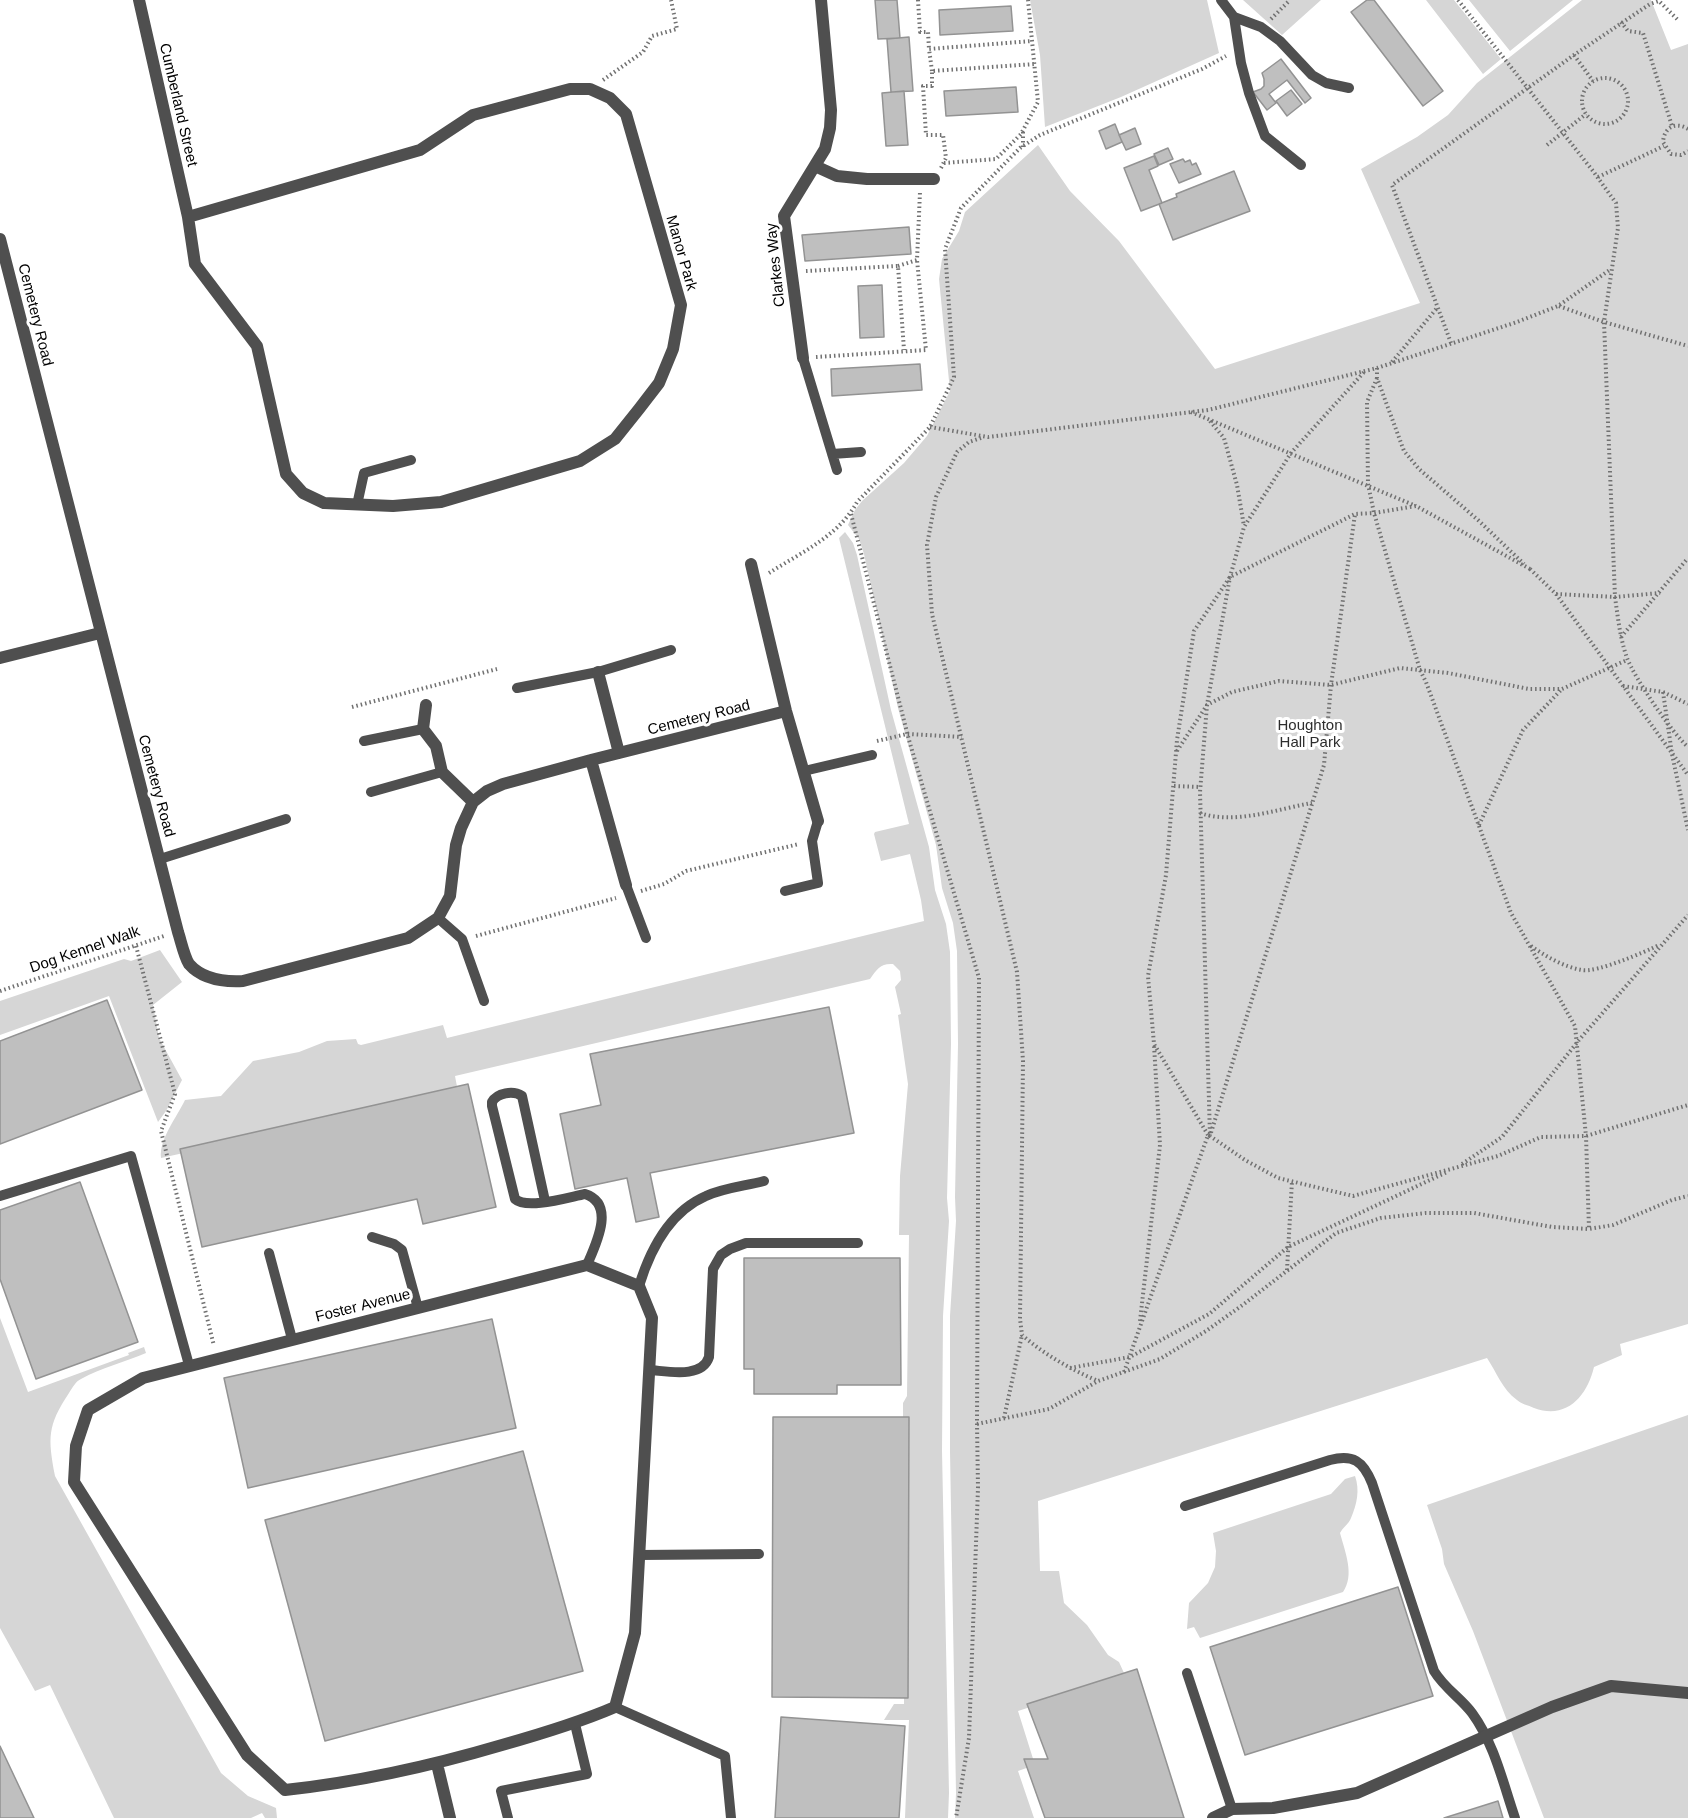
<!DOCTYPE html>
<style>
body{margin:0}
canvas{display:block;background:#fff}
</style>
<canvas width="1688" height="1818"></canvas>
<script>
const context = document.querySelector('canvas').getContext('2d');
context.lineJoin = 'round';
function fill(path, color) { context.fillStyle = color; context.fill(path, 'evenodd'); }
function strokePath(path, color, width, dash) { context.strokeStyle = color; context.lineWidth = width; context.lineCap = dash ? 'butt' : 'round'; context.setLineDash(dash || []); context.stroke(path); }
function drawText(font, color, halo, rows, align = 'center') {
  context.font = font + ' Helvetica,sans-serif'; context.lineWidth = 6; context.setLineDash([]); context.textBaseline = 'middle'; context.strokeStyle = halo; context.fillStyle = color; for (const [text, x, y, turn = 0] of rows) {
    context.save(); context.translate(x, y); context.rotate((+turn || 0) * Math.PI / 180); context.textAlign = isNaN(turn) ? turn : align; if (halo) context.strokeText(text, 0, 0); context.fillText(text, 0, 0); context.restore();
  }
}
fill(new Path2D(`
 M 1030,0 L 1207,0 L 1219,53 L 1121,97 L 1045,127 L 1040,55 Z
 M 1243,0 L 1321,0 L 1282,35 Z
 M 1426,0 L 1454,0 L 1501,59 L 1483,74 Z
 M 1469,0 L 1573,0 L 1510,51 Z
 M 1582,0 L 1651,0 L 1671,50 L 1688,44 L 1688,1324 L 1620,1344 L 1622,1355 L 1594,1367 C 1587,1396 1567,1420 1534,1408 C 1528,1405 1521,1404 1517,1400 C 1502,1389 1497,1373 1487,1358 L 1038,1501 L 1040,1571 L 1059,1571 L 1064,1603 L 1087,1625 L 1108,1655 L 1119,1662 L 1124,1673 L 1122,1674 L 1123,1677 L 1018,1711 L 1035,1765 L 1018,1771 L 1034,1818 L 955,1818 L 956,1793 L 950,1451 L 950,1316 L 956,1221 L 955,1197 L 958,1044 L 957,951 L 953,923 L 942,888 L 936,845 L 898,708 L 864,554 L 859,539 L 848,525 L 855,510 L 862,501 L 904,463 L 927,436 L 950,391 L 939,279 L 942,259 L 959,231 L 965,212 L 1038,145 L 1070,191 L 1119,241 L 1215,369 L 1420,303 L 1361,169 L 1417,137 L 1448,115 L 1477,83 Z
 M 845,532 L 853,543 L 857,555 L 891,710 L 929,847 L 935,890 L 946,924 L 950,952 L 951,1044 L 947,1198 L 949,1221 L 943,1316 L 942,1451 L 949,1793 L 948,1818 L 905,1818 L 909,1720 L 884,1720 L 894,1704 L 904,1704 L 903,1403 L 907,1396 L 909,1235 L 899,1235 L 900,1176 L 908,1084 L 898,1015 L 901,1014 L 895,987 L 901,980 L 900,971 L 893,964 C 881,963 877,969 870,979 L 455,1076 L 458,1092 L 161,1158 C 159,1139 177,1117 185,1100 L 221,1096 L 253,1061 L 299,1052 L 327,1041 L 356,1039 L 358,1044 L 361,1045 L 443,1025 L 447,1038 L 924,921 L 921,900 L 910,854 L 881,861 L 874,834 L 875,832 L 909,824 L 839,538 Z
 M 160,950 L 182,982 L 153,1005 L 159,1038 L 182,1080 L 166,1111 L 158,1122 L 109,996 L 0,1035 L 0,1001 L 124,959 L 131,961 Z
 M 0,1318 L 28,1392 L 129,1355 L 128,1353 L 144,1347 L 146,1353 C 125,1362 101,1368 81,1379 C 75,1382 73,1387 69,1393 C 47,1426 48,1438 55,1476 L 221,1773 L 248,1796 L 276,1808 L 277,1818 L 265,1818 L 262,1813 L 251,1818 L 114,1818 L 50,1685 L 35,1691 L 0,1628 Z
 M 1688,1415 L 1688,1818 L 1544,1818 L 1473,1631 L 1444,1564 L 1442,1549 L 1427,1505 Z
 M 1355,1476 C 1360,1490 1357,1504 1351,1518 C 1349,1524 1343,1527 1340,1533 C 1345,1552 1355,1575 1343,1592 L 1200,1638 L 1194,1627 L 1187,1629 L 1189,1603 L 1208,1583 L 1215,1567 L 1216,1551 L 1213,1533 L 1331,1494 L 1345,1479 Z`), '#d6d6d6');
const building = new Path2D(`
 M 875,0 L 897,0 L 900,38 L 878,39 Z
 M 1367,0 L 1374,0 L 1443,91 L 1423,106 L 1351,12 Z
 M 1011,6 L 1013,31 L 940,35 L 939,10 Z
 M 909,37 L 913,91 L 891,92 L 887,39 Z
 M 1281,59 L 1311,98 L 1305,103 L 1287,80 L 1269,94 L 1276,103 L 1267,110 L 1253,92 L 1261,89 L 1264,86 L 1264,79 L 1262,73 Z
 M 1016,87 L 1018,112 L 946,116 L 944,91 Z
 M 1291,90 L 1302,104 L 1287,116 L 1276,101 Z
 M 904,91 L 908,145 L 886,146 L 882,93 Z
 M 1115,124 L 1122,142 L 1106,149 L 1099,131 Z
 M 1135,128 L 1141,144 L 1126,150 L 1119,135 Z
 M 1168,148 L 1173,159 L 1159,165 L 1154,154 Z
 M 1154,156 L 1158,166 L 1149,170 L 1162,203 L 1141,211 L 1124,168 Z
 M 1183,159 L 1185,162 L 1190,160 L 1192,165 L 1196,163 L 1201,174 L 1179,183 L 1170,164 Z
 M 1234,171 L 1250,211 L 1173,240 L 1159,204 L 1177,197 L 1176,194 Z
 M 909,227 L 911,254 L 805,261 L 802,235 Z
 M 882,285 L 884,337 L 860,338 L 858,286 Z
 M 920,364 L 922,390 L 832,396 L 831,369 Z
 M 107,1000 L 142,1090 L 0,1144 L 0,1041 Z
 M 829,1007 L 854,1133 L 650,1173 L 659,1217 L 636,1222 L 627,1178 L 575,1189 L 560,1114 L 601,1105 L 590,1054 Z
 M 468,1084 L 496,1207 L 423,1224 L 417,1199 L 202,1247 L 180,1149 Z
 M 80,1182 L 138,1342 L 36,1379 L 0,1279 L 0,1210 Z
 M 744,1258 L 900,1258 L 901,1385 L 837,1385 L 837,1394 L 754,1394 L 754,1369 L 744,1369 Z
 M 492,1319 L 516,1428 L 248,1488 L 224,1378 Z
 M 773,1417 L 909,1417 L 908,1698 L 772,1697 Z
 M 523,1451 L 583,1671 L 325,1741 L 265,1520 Z
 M 1398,1587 L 1433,1696 L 1245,1755 L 1210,1647 Z
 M 1137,1669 L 1184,1818 L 1045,1818 L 1024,1759 L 1048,1759 L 1027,1704 Z
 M 781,1717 L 905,1726 L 899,1818 L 775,1818 Z
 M 0,1746 L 34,1818 L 0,1818 Z
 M 1498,1801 L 1503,1818 L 1444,1818 Z`);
fill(building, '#bfbfbf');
strokePath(building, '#939393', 1.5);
strokePath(new Path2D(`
 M 918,0 L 920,32 L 928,32 L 929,49
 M 1458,0 L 1593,171 L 1616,203 L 1618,228 L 1604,322 L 1615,597 C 1618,618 1620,638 1627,658 C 1634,677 1672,733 1688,747
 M 1271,19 L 1290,0
 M 1621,22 L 1628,31 L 1643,33 L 1672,126
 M 1574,55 L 1593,81
 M 932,71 L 929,49 L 1032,41
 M1582 101a23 23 0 1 1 46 0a23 23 0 1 1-46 0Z
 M 603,80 L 643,52 L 652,36 L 677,29 L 671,0
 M 1688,129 C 1675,121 1664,128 1663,142 L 1671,154 L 1681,155 L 1688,151
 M 1023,132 L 1023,147
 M 1547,145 L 1586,114
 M 944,163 L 996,159 L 1021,134 L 1038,102 L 1028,0
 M 941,168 L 946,158 L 943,135 L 926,135 L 923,86 L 932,86 L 932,71 L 1035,64
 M 1598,177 L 1664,146
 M 898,266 L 917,260 L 920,192
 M 806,271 L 898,266 L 904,350
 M 1559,306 L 1604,322 L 1688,346
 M 1451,343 L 1392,185 L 1574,55 L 1650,4 L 1659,1 L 1679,21
 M 816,357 L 926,350 L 917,260
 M 1392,362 L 1437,308
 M 1377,368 L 1377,378 L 1404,451 L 1419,469 L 1478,520 L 1524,564
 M 1377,378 L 1367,402 L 1368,484 L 1374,513 L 1420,670 L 1426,682 L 1511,913 L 1575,1026 L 1586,1136 L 1589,1229
 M 1191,412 L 1416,506
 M 1210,421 L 1224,438 L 1237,485 L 1244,526
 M 930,427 L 988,437 L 1208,410 L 1377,368 L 1517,322 L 1558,306 L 1611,269
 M 981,438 L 969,442 L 957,452 L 936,497 L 927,545 L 932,614 L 1017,972 L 1023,1061 L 1020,1319 L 1022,1335 C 1045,1355 1070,1369 1098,1381
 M 851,514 L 909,740 L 979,978 L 977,1424 L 978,1488 L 969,1738 L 956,1818
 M 1530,569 L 1416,506 L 1374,513 L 1355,514 L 1331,685 L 1324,765 L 1210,1136 L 1245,1160 L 1278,1178 L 1353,1196 L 1498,1156 L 1541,1137 L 1586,1136 L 1688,1105
 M 1530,569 L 1556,594 L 1688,775
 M 769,573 C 800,553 839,536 857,502 L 930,427 L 954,377 L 945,249 L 961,208 L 1020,148 L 1040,135 L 1202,69 L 1226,56
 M 1556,594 L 1615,597 L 1660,593
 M 1621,637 L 1688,558
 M 1623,686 L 1663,692 L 1688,704
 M 1663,692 L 1672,754 L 1688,830
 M 352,707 L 497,669
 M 877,741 L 907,734 L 962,737
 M 1177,751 L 1207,705 L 1232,692 L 1279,681 L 1331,685 L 1400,668 L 1448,673 L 1529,689 L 1562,689 L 1627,660
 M 1174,786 L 1200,787
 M 1200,813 C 1235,825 1277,809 1312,803
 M 1479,825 L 1523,730 L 1561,690
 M 641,891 L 664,884 L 686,871 L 799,844
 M 476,936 L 616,898
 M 136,946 L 175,1094 L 161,1131 L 214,1346
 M 1531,946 C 1545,956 1564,967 1582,970 C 1596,973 1645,952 1659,945
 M 0,991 L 164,936
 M 1208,1135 L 1154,1044 L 1148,976 L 1166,875 L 1177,740 L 1194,631 L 1230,577 L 1355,514
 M 1462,1164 L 1502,1137 L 1579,1040 L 1688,915
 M 1287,1270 L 1292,1181
 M 1140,1321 L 1160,1145 L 1154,1045
 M 1070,1368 L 1130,1357 L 1209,1314 L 1288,1247 L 1447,1172
 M 1124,1372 L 1208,1135 L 1210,1136 L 1200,792 L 1207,705 L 1230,577 L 1244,527 L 1291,453 L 1365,371
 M 1004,1418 L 1022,1335
 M 977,1424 L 1049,1409 L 1098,1381 L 1160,1359 L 1206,1331 L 1244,1304 L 1336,1233 L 1381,1218 L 1426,1213 L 1474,1213 L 1552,1227 L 1589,1229 L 1613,1225 L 1672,1200 L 1688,1196`), '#717171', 4, [1.5, 3]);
strokePath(new Path2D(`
 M 1221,0 L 1234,17 L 1241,63 L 1249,93 L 1265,136 L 1301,165
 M 1234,17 L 1261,27 L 1280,41 L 1312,75 L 1326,83 L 1349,88
 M 803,358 L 837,470
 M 832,454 L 861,452
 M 357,505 L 364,473 L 411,460
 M 517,688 L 598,672 L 671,650
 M 364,741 L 423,729
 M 804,771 L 872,755
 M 371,792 L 442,772
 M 160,859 L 286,819
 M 626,885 L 646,938
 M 785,891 L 818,883 L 812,841 L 818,821
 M 438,918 L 462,939 L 484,1001
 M 0,1196 L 131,1156 L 189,1365
 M 545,1201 L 522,1096 C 513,1090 497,1093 492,1102 L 492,1106 L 515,1199 C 527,1210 569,1197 585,1194 C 616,1204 596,1244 587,1265
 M 372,1237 L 394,1244 L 402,1250 L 418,1308
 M 269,1253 L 292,1339
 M 639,1286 C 650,1250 669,1212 706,1196 C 723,1188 745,1186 764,1181
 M 649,1370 C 667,1371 702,1379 709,1357 L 713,1269 L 721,1255 L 730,1249 L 746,1243 L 858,1243
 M 1185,1506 L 1330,1460 C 1353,1454 1363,1461 1372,1483 L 1434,1671 C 1445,1689 1460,1697 1472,1713 C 1494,1743 1503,1783 1515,1818
 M 639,1555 L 759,1554
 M 1187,1673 L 1232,1809
 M 615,1707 L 725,1756 L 731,1818
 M 508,1818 L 501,1791 L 587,1774 L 575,1724`), '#4f4f4f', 10);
strokePath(new Path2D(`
 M 139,0 L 188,217 L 195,264 L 257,346 L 286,474 L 303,493 L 324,503 L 393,506 L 441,502 L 580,461 L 615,439 L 639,409 L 659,383 L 673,349 L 681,305 L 626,114 L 610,98 L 590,89 L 570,89 L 473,115 L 420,150 L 188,217
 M 815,166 L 837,176 L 867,179 L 934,179
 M 0,239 L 178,932 C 181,941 184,956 189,964 C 202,979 224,982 243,981 L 408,938 L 438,918 L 450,896 L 456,845 L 461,828 L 473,802 L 487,791 L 503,784 L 591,760 L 786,711
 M 803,358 L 784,216 L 825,149 L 830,128 L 831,110 L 821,0
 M 751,564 L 786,711 L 818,821
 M 0,658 L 100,633
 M 598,672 L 619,753
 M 426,705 L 423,729 L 436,746 L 442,772 L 473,802
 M 591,760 L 626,885
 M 587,1265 L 639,1286 L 652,1318 L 635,1633 L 615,1707 C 578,1723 541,1734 502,1745 C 431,1766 359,1782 285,1790 L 247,1755 L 74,1482 L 76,1446 L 88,1410 L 143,1378 Z
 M 437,1764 L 450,1818
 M 1213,1818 L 1232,1809 L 1273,1808 L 1357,1793 L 1552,1707 L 1611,1686 L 1688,1693`), '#4f4f4f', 12);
drawText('15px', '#000', '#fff', [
 ["Cumberland Street",178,105,77],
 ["Manor Park",681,253,74],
 ["Clarkes Way",776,265,-96],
 ["Cemetery Road",35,315,76],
 ["Cemetery Road",699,718,-14],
 ["Cemetery Road",156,786,75],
 ["Dog Kennel Walk",85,950,-19],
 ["Foster Avenue",363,1306,-14]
]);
drawText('15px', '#2d2d2d', '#fff', [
 ["Houghton",1310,726],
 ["Hall Park",1310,743]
]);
</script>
